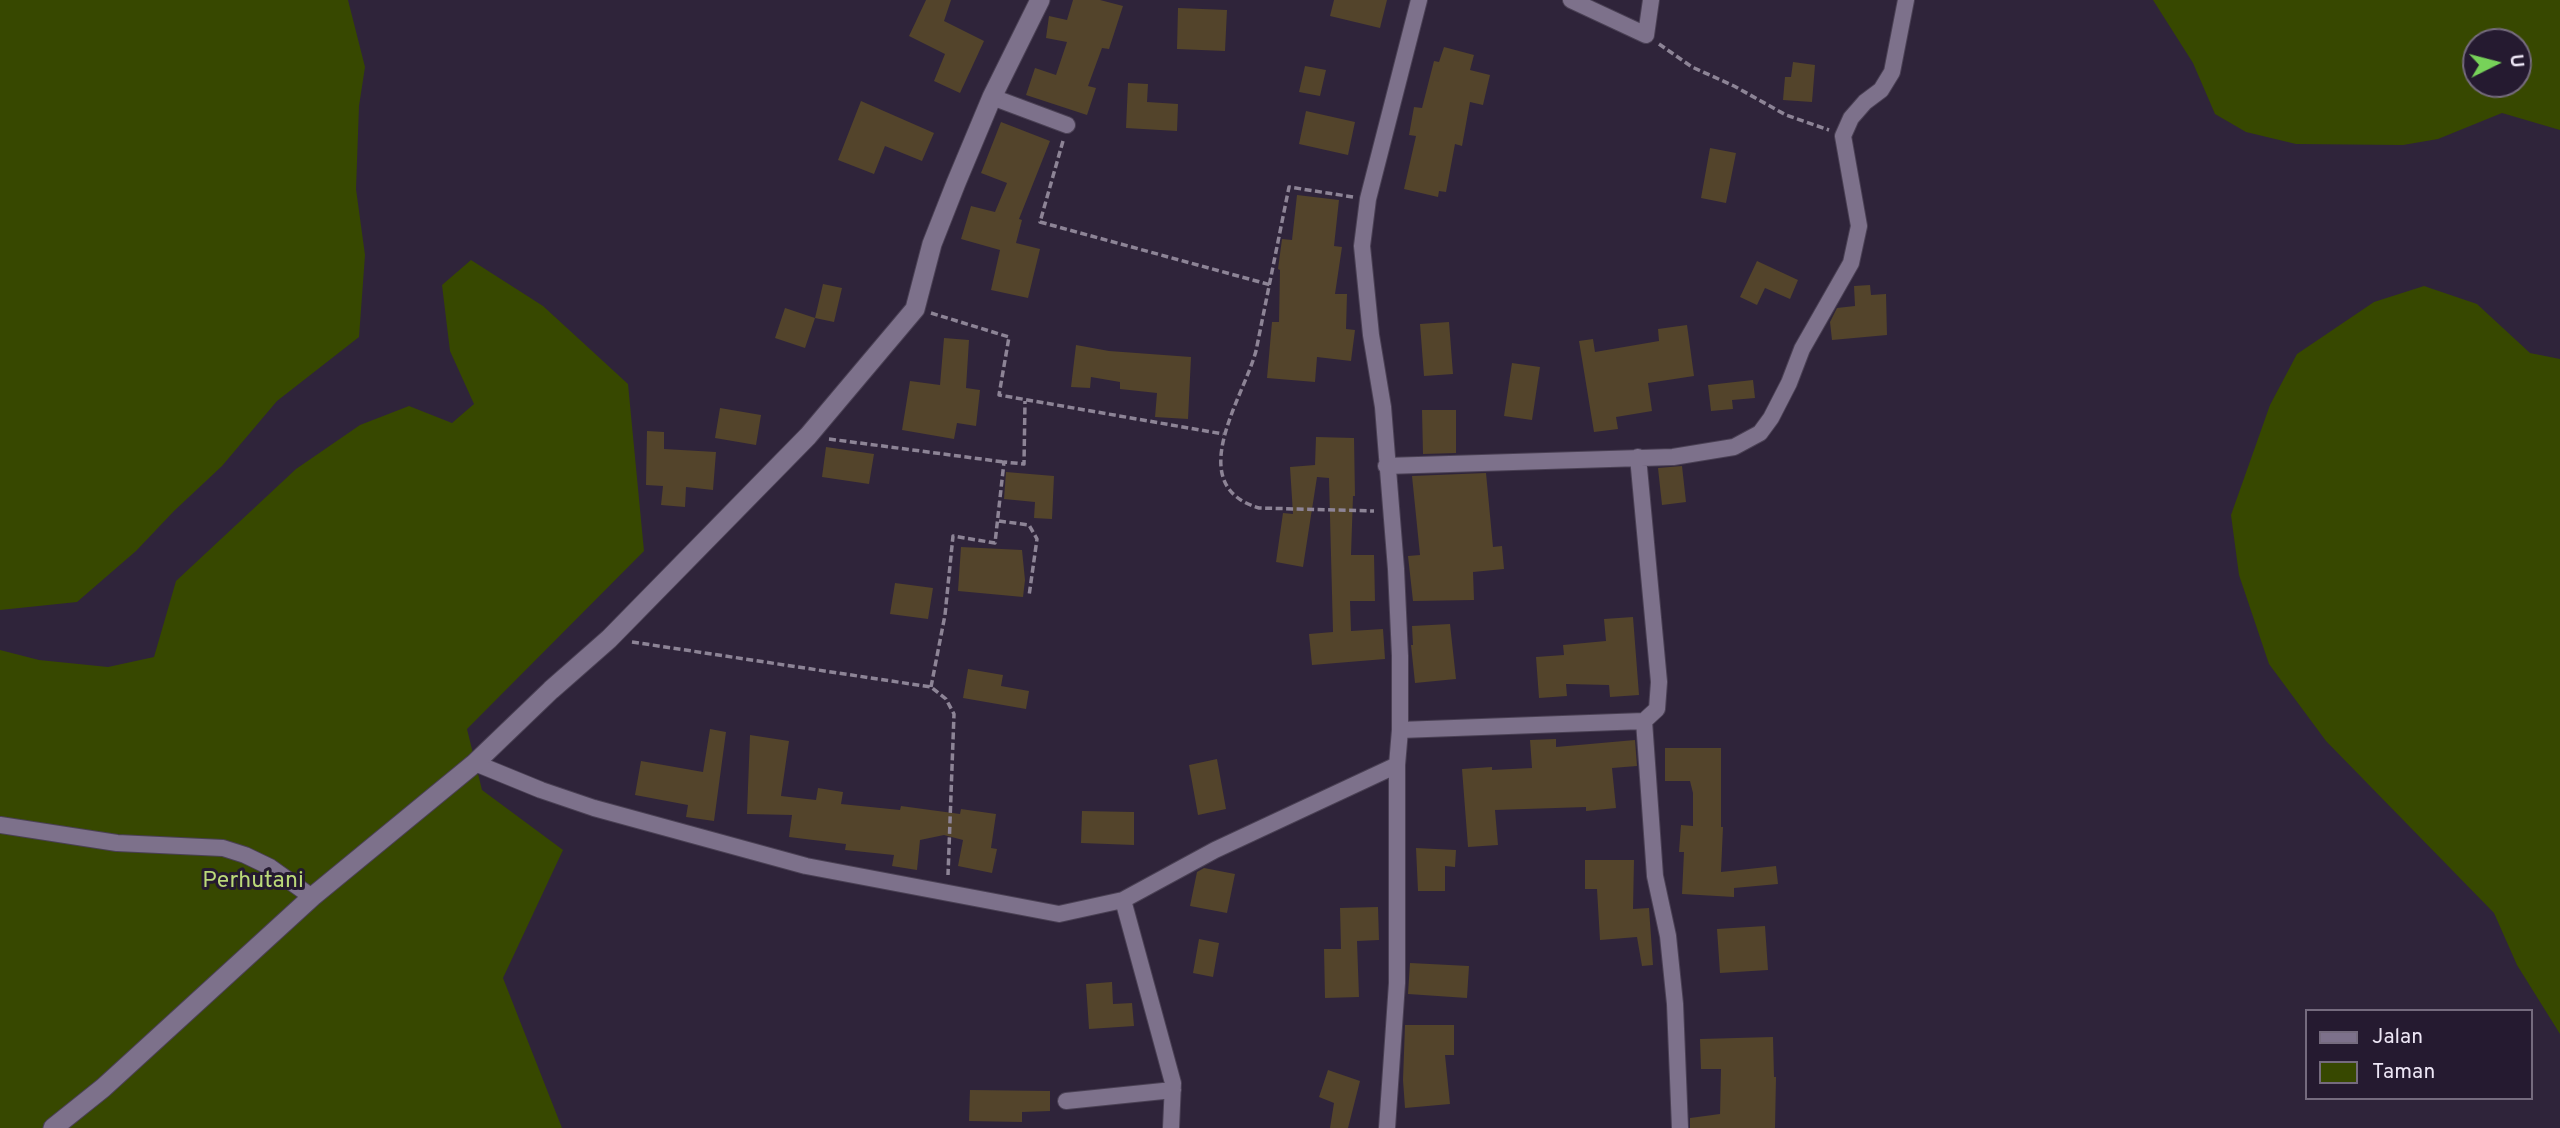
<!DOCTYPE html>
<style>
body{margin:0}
#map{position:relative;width:2560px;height:1128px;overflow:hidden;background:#2f243a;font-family:Overpass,sans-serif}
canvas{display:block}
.legend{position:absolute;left:2305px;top:1009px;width:228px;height:91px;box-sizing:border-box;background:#251a30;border:2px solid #756b7e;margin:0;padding:9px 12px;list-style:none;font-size:21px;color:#ece5f4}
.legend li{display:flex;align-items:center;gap:14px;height:35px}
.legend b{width:35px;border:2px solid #756b7e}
.north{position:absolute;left:2462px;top:28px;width:70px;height:70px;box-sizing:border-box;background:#251a30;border:2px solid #756b7e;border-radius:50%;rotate:84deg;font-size:19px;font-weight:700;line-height:28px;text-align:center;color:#ece5f4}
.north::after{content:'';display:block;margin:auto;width:24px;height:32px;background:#77d259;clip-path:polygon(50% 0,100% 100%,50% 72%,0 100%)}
</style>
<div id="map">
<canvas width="2560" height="1128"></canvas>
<ul class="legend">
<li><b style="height:9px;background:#7d718b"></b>Jalan</li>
<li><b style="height:19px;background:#374800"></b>Taman</li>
</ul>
<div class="north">U</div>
</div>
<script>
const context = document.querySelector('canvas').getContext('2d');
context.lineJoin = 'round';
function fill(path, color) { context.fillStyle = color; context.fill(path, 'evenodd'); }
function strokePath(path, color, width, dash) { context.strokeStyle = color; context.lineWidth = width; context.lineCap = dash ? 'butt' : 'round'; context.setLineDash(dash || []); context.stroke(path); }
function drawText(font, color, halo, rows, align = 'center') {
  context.font = font + ' Overpass,sans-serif'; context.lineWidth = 6; context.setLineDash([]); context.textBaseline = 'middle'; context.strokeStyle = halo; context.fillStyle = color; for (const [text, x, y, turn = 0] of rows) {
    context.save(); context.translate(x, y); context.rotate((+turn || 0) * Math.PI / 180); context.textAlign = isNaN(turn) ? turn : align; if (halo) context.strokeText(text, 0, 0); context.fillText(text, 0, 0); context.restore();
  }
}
fill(new Path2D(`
 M 0,0 L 348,0 L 365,67 L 359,106 L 356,189 L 365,255 L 359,337 L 277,401 L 222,466 L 174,511 L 136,551 L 77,602 L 0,610 Z
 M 2153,0 L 2560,0 L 2560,130 L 2502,113 L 2438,139 L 2403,145 L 2296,144 L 2246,132 L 2215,114 L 2193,63 ZM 2518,42 L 2518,84 L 2476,84 L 2476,42 Z
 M 471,260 L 543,306 L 628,384 L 644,551 L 467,729 L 482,790 L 563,850 L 503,978 L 562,1128 L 0,1128 L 0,650 L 39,660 L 108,667 L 154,657 L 176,581 L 296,469 L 360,425 L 409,406 L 452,423 L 474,404 L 450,351 L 442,285 Z
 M 2424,286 L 2477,304 L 2530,353 L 2560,359 L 2560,1034 L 2517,965 L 2494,913 L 2326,741 L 2269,664 L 2239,575 L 2231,515 L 2270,405 L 2297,354 L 2374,302 Z`), '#374800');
fill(new Path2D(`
 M 926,0 L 951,0 L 944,21 L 984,41 L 960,93 L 934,81 L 945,54 L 909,36 Z
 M 1073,0 L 1100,0 L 1123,6 L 1109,49 L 1102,48 L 1088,86 L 1096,88 L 1087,115 L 1026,95 L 1035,68 L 1056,75 L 1067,42 L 1046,38 L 1049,16 L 1067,20 Z
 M 1334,0 L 1387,0 L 1380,28 L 1330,16 Z
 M 1178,8 L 1227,10 L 1225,51 L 1177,49 Z
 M 1444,47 L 1474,55 L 1470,70 L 1490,75 L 1483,105 L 1470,102 L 1462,146 L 1455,144 L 1446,192 L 1439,191 L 1438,197 L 1404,189 L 1416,136 L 1409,135 L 1414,107 L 1422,108 L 1434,61 L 1439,62 Z
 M 1793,62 L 1815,65 L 1812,102 L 1783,100 L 1785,77 L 1791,77 Z
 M 1305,66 L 1326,70 L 1320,96 L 1299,92 Z
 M 1128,83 L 1148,84 L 1147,102 L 1178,104 L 1177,131 L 1126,128 Z
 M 861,101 L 934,133 L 922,161 L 885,146 L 874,174 L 838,160 Z
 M 1306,111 L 1355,122 L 1348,155 L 1299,144 Z
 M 1001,122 L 1050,141 L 1019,219 L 1022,220 L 1016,243 L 1040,249 L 1028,298 L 991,290 L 1000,250 L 961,239 L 971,206 L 995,212 L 1007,183 L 981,173 Z
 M 1710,148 L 1736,153 L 1726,203 L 1701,198 Z
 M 1297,195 L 1339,200 L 1334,246 L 1342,247 L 1335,294 L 1347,294 L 1346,329 L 1355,330 L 1351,361 L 1317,357 L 1315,382 L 1267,378 L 1272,322 L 1279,322 L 1280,270 L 1278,269 L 1282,239 L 1292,240 Z
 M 1757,261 L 1798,280 L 1790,299 L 1765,288 L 1757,305 L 1740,297 Z
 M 823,284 L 842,288 L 834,322 L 815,318 Z
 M 1870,285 L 1871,295 L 1886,294 L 1887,335 L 1832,340 L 1830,322 L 1837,308 L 1855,306 L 1854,286 Z
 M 785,308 L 815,318 L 805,348 L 775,338 Z
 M 1449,322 L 1453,374 L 1424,376 L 1420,324 Z
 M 1687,325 L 1694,376 L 1648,383 L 1652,411 L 1616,417 L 1618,429 L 1594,432 L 1579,341 L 1593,339 L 1595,352 L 1659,341 L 1658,329 Z
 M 944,338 L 969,340 L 966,388 L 980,390 L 976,426 L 957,423 L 954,439 L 902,430 L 910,381 L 940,385 Z
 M 1076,345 L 1109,351 L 1191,357 L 1188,419 L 1155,417 L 1157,393 L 1120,389 L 1120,382 L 1091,377 L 1090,388 L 1071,387 Z
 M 1512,363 L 1540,367 L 1532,420 L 1504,416 Z
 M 1753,380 L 1755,398 L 1732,400 L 1733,409 L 1711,411 L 1708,385 Z
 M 720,408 L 761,415 L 756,445 L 715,438 Z
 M 1422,410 L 1456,410 L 1456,453 L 1423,454 Z
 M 647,431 L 664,432 L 664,449 L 716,452 L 713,490 L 686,487 L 685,507 L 661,505 L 663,486 L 646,485 Z
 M 1316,437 L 1354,438 L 1355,496 L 1353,496 L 1351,555 L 1374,555 L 1375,601 L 1350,601 L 1351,631 L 1383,629 L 1385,659 L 1312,665 L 1309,634 L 1333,632 L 1329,478 L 1317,477 L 1303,567 L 1276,562 L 1283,513 L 1293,514 L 1290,467 L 1315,465 Z
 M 826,447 L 874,454 L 869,484 L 822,477 Z
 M 1682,466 L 1686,502 L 1662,505 L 1658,468 Z
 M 1006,472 L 1054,476 L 1052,519 L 1034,518 L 1035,502 L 1004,499 Z
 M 1486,473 L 1493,547 L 1502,546 L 1504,569 L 1473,572 L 1474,600 L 1413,601 L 1408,556 L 1420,555 L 1412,476 Z
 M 961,547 L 1022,550 L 1025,580 L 1023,597 L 958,591 Z
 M 895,583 L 933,588 L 928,619 L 890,614 Z
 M 1633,617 L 1639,695 L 1610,697 L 1609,685 L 1566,684 L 1567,696 L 1539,698 L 1536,657 L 1564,655 L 1563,645 L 1606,641 L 1604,619 Z
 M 1450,624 L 1456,679 L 1415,683 L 1411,645 L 1413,645 L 1412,626 Z
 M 968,669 L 1003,675 L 1001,686 L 1029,691 L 1026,709 L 963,698 Z
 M 710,729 L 726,732 L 714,821 L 686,817 L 688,805 L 635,795 L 641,761 L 703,772 Z
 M 750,735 L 789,741 L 781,796 L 816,800 L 818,788 L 843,792 L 841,804 L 900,810 L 901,806 L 960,814 L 961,809 L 996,814 L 991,848 L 997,849 L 992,873 L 958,866 L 963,840 L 944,835 L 920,840 L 917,870 L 892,866 L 894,855 L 845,850 L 846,844 L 789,837 L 792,815 L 747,814 Z
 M 1556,739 L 1556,747 L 1635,740 L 1637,766 L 1612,768 L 1616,808 L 1586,811 L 1586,807 L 1495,810 L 1498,845 L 1468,847 L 1462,769 L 1492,767 L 1492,770 L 1532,768 L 1530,740 Z
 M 1665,748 L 1721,748 L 1721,827 L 1723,827 L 1721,872 L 1776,866 L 1778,884 L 1734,888 L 1734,897 L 1682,894 L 1684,852 L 1679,852 L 1681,825 L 1693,826 L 1693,793 L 1690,781 L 1665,781 Z
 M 1217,759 L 1226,809 L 1198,815 L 1189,765 Z
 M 1082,811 L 1134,812 L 1134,845 L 1081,843 Z
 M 1416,848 L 1456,850 L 1455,867 L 1445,866 L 1445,891 L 1418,891 Z
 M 1585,860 L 1634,860 L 1633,909 L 1649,908 L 1653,965 L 1642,966 L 1637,937 L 1600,940 L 1597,889 L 1585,889 Z
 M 1204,868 L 1235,874 L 1227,913 L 1190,906 L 1197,872 Z
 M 1378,907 L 1379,940 L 1357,941 L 1359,997 L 1325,998 L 1324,949 L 1341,949 L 1340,908 Z
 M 1765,926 L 1768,970 L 1720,973 L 1717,929 Z
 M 1199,939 L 1219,943 L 1213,977 L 1193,973 Z
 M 1410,963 L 1469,966 L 1467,998 L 1408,994 Z
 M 1112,982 L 1113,1004 L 1132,1003 L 1134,1026 L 1089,1029 L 1086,984 Z
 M 1405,1025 L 1454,1025 L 1454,1055 L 1445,1055 L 1450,1104 L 1405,1108 L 1403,1080 Z
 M 1773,1037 L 1774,1077 L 1776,1077 L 1775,1128 L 1690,1128 L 1690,1118 L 1720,1114 L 1721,1069 L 1701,1069 L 1700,1039 Z
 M 1328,1070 L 1360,1081 L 1348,1128 L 1330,1128 L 1334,1103 L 1319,1097 Z
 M 970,1090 L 1050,1091 L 1050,1111 L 1022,1112 L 1022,1122 L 969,1121 Z`), '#53442b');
const minor = new Path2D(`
 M 1571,0 L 1646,35 L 1651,0
 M 992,97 L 1067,125
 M 1638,457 L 1659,682 L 1657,709 L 1644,721
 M 1386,466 L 1673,457 L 1734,447 L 1760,433 L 1771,418 L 1789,383 L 1802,349 L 1851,263 L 1859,226 L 1843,136 L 1851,118 L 1865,102 L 1881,90 L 1892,72 L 1906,0
 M 1400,730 L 1644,721 L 1655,876 L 1668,936 L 1675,1004 L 1680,1128
 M 475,763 L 541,790 L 594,808 L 806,866 L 1059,914 L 1123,900 L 1215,850 L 1397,765 L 1400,730 L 1400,656 L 1396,569 L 1383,407 L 1371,335 L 1362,246 L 1368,199 L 1419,0
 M 0,825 L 117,843 L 223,848 L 245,855 L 270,867 L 312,897
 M 1123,900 L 1173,1083 L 1171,1128
 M 1066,1101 L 1173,1090
 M 1387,1128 L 1397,983 L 1397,765`);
const tertiary = new Path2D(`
 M 53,1128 L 103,1088 L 312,897 L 475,763 L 551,690 L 609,639 L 808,436 L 915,309 L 932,244 L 956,183 L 992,97 L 1040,0`);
strokePath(minor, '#4a4054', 18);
strokePath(tertiary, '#4a4054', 21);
strokePath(new Path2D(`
 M 1659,44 L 1692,67 L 1734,86 L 1786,115 L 1829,130
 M 1063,141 L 1040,222 L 1271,285
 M 1353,197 L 1289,187 L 1256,351 C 1243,399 1182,485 1259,508 L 1374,511
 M 931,313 L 1009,337 L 999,395 L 1223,434
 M 829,439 L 1004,462
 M 999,521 L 1029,525 L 1037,539 L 1029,596
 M 632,642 L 931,687 L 946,699 L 954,714 L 948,875
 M 931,687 L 945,615 L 953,536 L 995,543 L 1004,462 L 1024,464 L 1025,401`), '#8d8496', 3.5, [7, 3.5]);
strokePath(minor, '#7d718b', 16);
strokePath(tertiary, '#7d718b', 19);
drawText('23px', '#bbd979', '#251a30', [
 ["Perhutani",253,882]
]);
</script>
